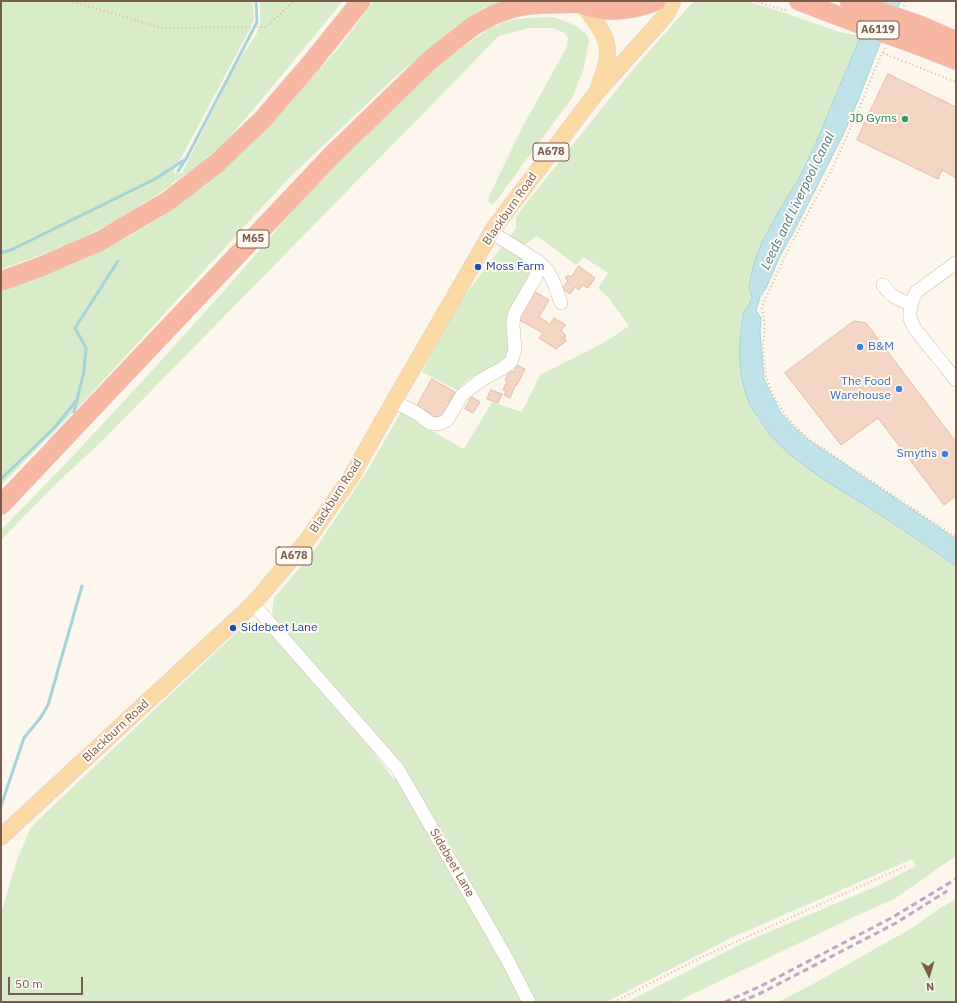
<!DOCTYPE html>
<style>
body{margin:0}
#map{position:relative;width:957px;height:1003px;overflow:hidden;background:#fdf6ec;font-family:"IBM Plex Sans",sans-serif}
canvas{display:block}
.frame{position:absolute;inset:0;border:2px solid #7a5c4d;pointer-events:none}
.north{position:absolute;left:909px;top:955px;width:40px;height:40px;-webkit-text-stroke:3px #fffaf3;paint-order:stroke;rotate:175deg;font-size:11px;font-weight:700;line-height:16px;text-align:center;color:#7a5c4d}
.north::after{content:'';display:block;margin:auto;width:14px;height:18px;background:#7a5c4d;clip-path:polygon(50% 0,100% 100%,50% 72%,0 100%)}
.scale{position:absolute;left:8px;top:977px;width:75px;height:18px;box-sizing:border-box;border:2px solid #7a5c4d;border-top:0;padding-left:5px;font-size:12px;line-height:14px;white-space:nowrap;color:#7a5c4d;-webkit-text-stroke:3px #fffaf3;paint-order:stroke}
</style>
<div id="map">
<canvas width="957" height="1003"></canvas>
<div class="frame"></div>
<div class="north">N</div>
<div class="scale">50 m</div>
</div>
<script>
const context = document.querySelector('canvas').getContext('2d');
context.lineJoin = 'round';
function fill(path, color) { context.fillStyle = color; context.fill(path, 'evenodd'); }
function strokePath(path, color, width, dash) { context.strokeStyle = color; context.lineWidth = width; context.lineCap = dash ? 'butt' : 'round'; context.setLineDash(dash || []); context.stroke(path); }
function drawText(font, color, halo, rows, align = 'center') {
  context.font = font + ' "IBM Plex Sans",sans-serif'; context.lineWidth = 4; context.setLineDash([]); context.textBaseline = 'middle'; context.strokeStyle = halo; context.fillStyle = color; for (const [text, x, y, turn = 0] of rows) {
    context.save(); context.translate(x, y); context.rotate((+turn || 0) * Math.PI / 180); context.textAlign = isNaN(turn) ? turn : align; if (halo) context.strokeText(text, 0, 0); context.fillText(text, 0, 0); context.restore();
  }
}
fill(new Path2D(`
 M 1,1 L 253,1 L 254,20 L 250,29 L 173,173 L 182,173 L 238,61 L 257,33 L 260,22 L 260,6 L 259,1 L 343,1 L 252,111 L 226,141 L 195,168 L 172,183 L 171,185 C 156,195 142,205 127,214 C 88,237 44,255 1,269 Z
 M 374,1 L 505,1 L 483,8 L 449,32 L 395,77 L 288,179 L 86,399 L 1,485 L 1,290 L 46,275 L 86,258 L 126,238 L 162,216 L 210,180 L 237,157 L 338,49 Z
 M 695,1 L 745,1 L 770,8 L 840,32 L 861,36 L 815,145 L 798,180 L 779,211 L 763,240 L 756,258 L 751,275 L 749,288 L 752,297 L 748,308 L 744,311 C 738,341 737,380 752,408 C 761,425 774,440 788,453 L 956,566 L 956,856 L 894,899 L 860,914 L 676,1002 L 627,1002 L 743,943 L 877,886 L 916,866 L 912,859 L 733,937 L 606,1002 L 530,1002 L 394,756 L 277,624 L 272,613 L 274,598 L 314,551 L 369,468 L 402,410 L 425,427 L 464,449 L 492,402 L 522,412 L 540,375 L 605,342 L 629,326 L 608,297 L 598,288 L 608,273 L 583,257 L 576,265 L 537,236 L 523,246 L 510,236 L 516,229 L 516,216 L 630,73 L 690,5 Z
 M 553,17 L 564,21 L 577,26 L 587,35 L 589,40 L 584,68 L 572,98 L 493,205 L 488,202 L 489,196 L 523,126 L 567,47 L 568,38 L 565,33 L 553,28 L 529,28 L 499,36 L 102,441 L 57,483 L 1,540 L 1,530 L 71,458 L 149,374 L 239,274 L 329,168 L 393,105 L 448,57 L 492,27 L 512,20 L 527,18 Z
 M 504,244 L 535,265 L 506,357 L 502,365 C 488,371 470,375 460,387 L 461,389 L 457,390 L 422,372 L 445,327 L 465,295 Z
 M 248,622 L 259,622 L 266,626 L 361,735 L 392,777 L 398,780 L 465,892 L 524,1002 L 1,1002 L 1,913 L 17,860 L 31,827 L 173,692 Z
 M 956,899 L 956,1002 L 778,1002 L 815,983 L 912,928 L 939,909 Z`), '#d8ecc9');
const water = new Path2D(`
 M 876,1 L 901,1 L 879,46 L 859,98 L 843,135 L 792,235 L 780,256 L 766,288 L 760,297 L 756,310 L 761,318 L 760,332 L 764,379 L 771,394 L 781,413 L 793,426 L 807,439 L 956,539 L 956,566 C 924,544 892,522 860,502 C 841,490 821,479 804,465 C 786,453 771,438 760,420 C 757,415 753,411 751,407 C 737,378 738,342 744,311 L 748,308 L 752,297 L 749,288 L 751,275 L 756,258 L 763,240 L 779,211 L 798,180 L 815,145 Z`);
fill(water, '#bfe3e8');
strokePath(water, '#a5d3da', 1);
strokePath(new Path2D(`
 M 178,171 L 186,159 L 257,22 L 256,1
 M 1,253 L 13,249 L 155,179 L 186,159
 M 74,412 L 84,371 L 86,348 L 75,328 L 118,261
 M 1,479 L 55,427 L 76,401
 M 1,806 L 24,738 L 41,717 L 48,705 L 82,586`), '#a5d3da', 3);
const building = new Path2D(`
 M 888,74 L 956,107 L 956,178 L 942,170 L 938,179 L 857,140 Z
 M 579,266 L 595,278 L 588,288 L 583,285 L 579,290 L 575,287 L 570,294 L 562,288 L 568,281 L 565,278 L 568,275 L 571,277 Z
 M 534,291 L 549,300 L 539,317 L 550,324 L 554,318 L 566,325 L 561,330 L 566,336 L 564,337 L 566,341 L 556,349 L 539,338 L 543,333 L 516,318 Z
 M 854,321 L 866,323 L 956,442 L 956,496 L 944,505 L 878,418 L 841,445 L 785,373 Z
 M 517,365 L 525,369 L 517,385 L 516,384 L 510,398 L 504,395 L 506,391 L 503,390 L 507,381 L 505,380 L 510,370 L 514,372 Z
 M 432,379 L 455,392 L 440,419 L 417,406 Z
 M 491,390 L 502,394 L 498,403 L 487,399 Z
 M 472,397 L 480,402 L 473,413 L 465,409 Z`);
fill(building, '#f3d5c3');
strokePath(building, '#e6bba3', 1);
const minor = new Path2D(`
 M 539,262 L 548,271 L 554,283 L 561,303
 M 956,263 L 916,292 L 911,304 L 910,312 L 910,319 L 915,329 L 939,359 L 956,380
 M 883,285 C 892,297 897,299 911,304
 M 394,401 L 418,414 L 430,423 L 436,424 L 441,423 L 447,420 L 462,395 L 481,380 L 503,368 L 511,362 L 515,350 L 513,325 L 514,315 L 535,278 L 540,267 L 539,262 L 491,232
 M 253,604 L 398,769 L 507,959 L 529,1002`);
const major = new Path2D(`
 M 583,5 C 608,38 615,46 599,86
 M 1,837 L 253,604 L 305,543 L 351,477 L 394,401 L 494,228 L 596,93 L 665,16 L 673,1`);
const highway = new Path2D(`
 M 576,1 C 600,15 631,11 656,1
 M 799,1 L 844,18
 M 919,25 L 956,41
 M 912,43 L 956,60
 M 1,281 L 40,267 L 100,241 L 168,201 L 217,163 L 263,119 L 312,62 L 361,1
 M 1,505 L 330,157 L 430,60 L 473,26 L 493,15 L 513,8 L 528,5 L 541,4 L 580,3`);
strokePath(minor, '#d1beb0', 14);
strokePath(major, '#dad1cd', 17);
strokePath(highway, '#dad1cd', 20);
strokePath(new Path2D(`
 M 69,1 L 162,28 L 266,27 L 294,1
 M 754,1 L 788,11
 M 904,6 L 906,1
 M 885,48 L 875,69 L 860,107 L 832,169 L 789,248 L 766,297 L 762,308 L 765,325 L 763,345 L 764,360 L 766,376 L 770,388 L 777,402 L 787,417 L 797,428 L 808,438 L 846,464 L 956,537
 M 883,53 L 953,81 L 956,80
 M 614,1002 L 702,957 L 906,866`), '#d9b8a5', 2, [1, 3]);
strokePath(minor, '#fff', 13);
strokePath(major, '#fbd9a5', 16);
strokePath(highway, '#f7b7a3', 19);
strokePath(new Path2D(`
 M 725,1002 L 761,986 L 893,917 L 956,879
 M 740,1002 L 763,992 L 896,923 L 947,891`), '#b9a8c9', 3, [6, 4]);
const highwayBridge = new Path2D(`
 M 849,1 L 919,25
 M 844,18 L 912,43`);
strokePath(highwayBridge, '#dad1cd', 20, []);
strokePath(highwayBridge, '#f7b7a3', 19);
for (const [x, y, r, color] of [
 [905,119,4,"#2e9e5b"],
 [478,267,4,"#1a4fb4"],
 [860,347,4,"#3f7fe0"],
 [899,389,4,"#3f7fe0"],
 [945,454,4,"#3f7fe0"],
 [233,628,4,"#1a4fb4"]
]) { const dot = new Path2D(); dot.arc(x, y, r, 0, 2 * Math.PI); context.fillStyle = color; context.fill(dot); strokePath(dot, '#fffaf3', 1.5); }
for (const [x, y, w] of [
 [878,30,42],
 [551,152,36],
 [253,239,32],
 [294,556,36]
]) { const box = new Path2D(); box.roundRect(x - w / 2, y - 9, w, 18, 3); context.fillStyle = '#fffaf3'; context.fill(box); strokePath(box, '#7a5c4d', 1); }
drawText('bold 11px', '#7a5c4d', null, [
 ["A6119",878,30],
 ["A678",551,152],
 ["M65",253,239],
 ["A678",294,556]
]);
drawText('12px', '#27864d', '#fffaf3', [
 ["JD Gyms",897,119]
], 'right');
drawText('12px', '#7a5c4d', '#fffaf3', [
 ["Blackburn Road",510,209,-55],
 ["Blackburn Road",336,496,-57],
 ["Blackburn Road",116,731,-43],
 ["Sidebeet Lane",452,863,60]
]);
drawText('12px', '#164399', '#fffaf3', [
 ["Moss Farm",486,267],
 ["Sidebeet Lane",241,628]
], 'left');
drawText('12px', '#366cbe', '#fffaf3', [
 ["B&M",868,347,"left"],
 ["The Food",891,382],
 ["Warehouse",891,396],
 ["Smyths",937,454]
], 'right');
drawText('italic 13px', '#437c86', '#fffaf3', [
 ["Leeds and Liverpool Canal",798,201,-64]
]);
</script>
